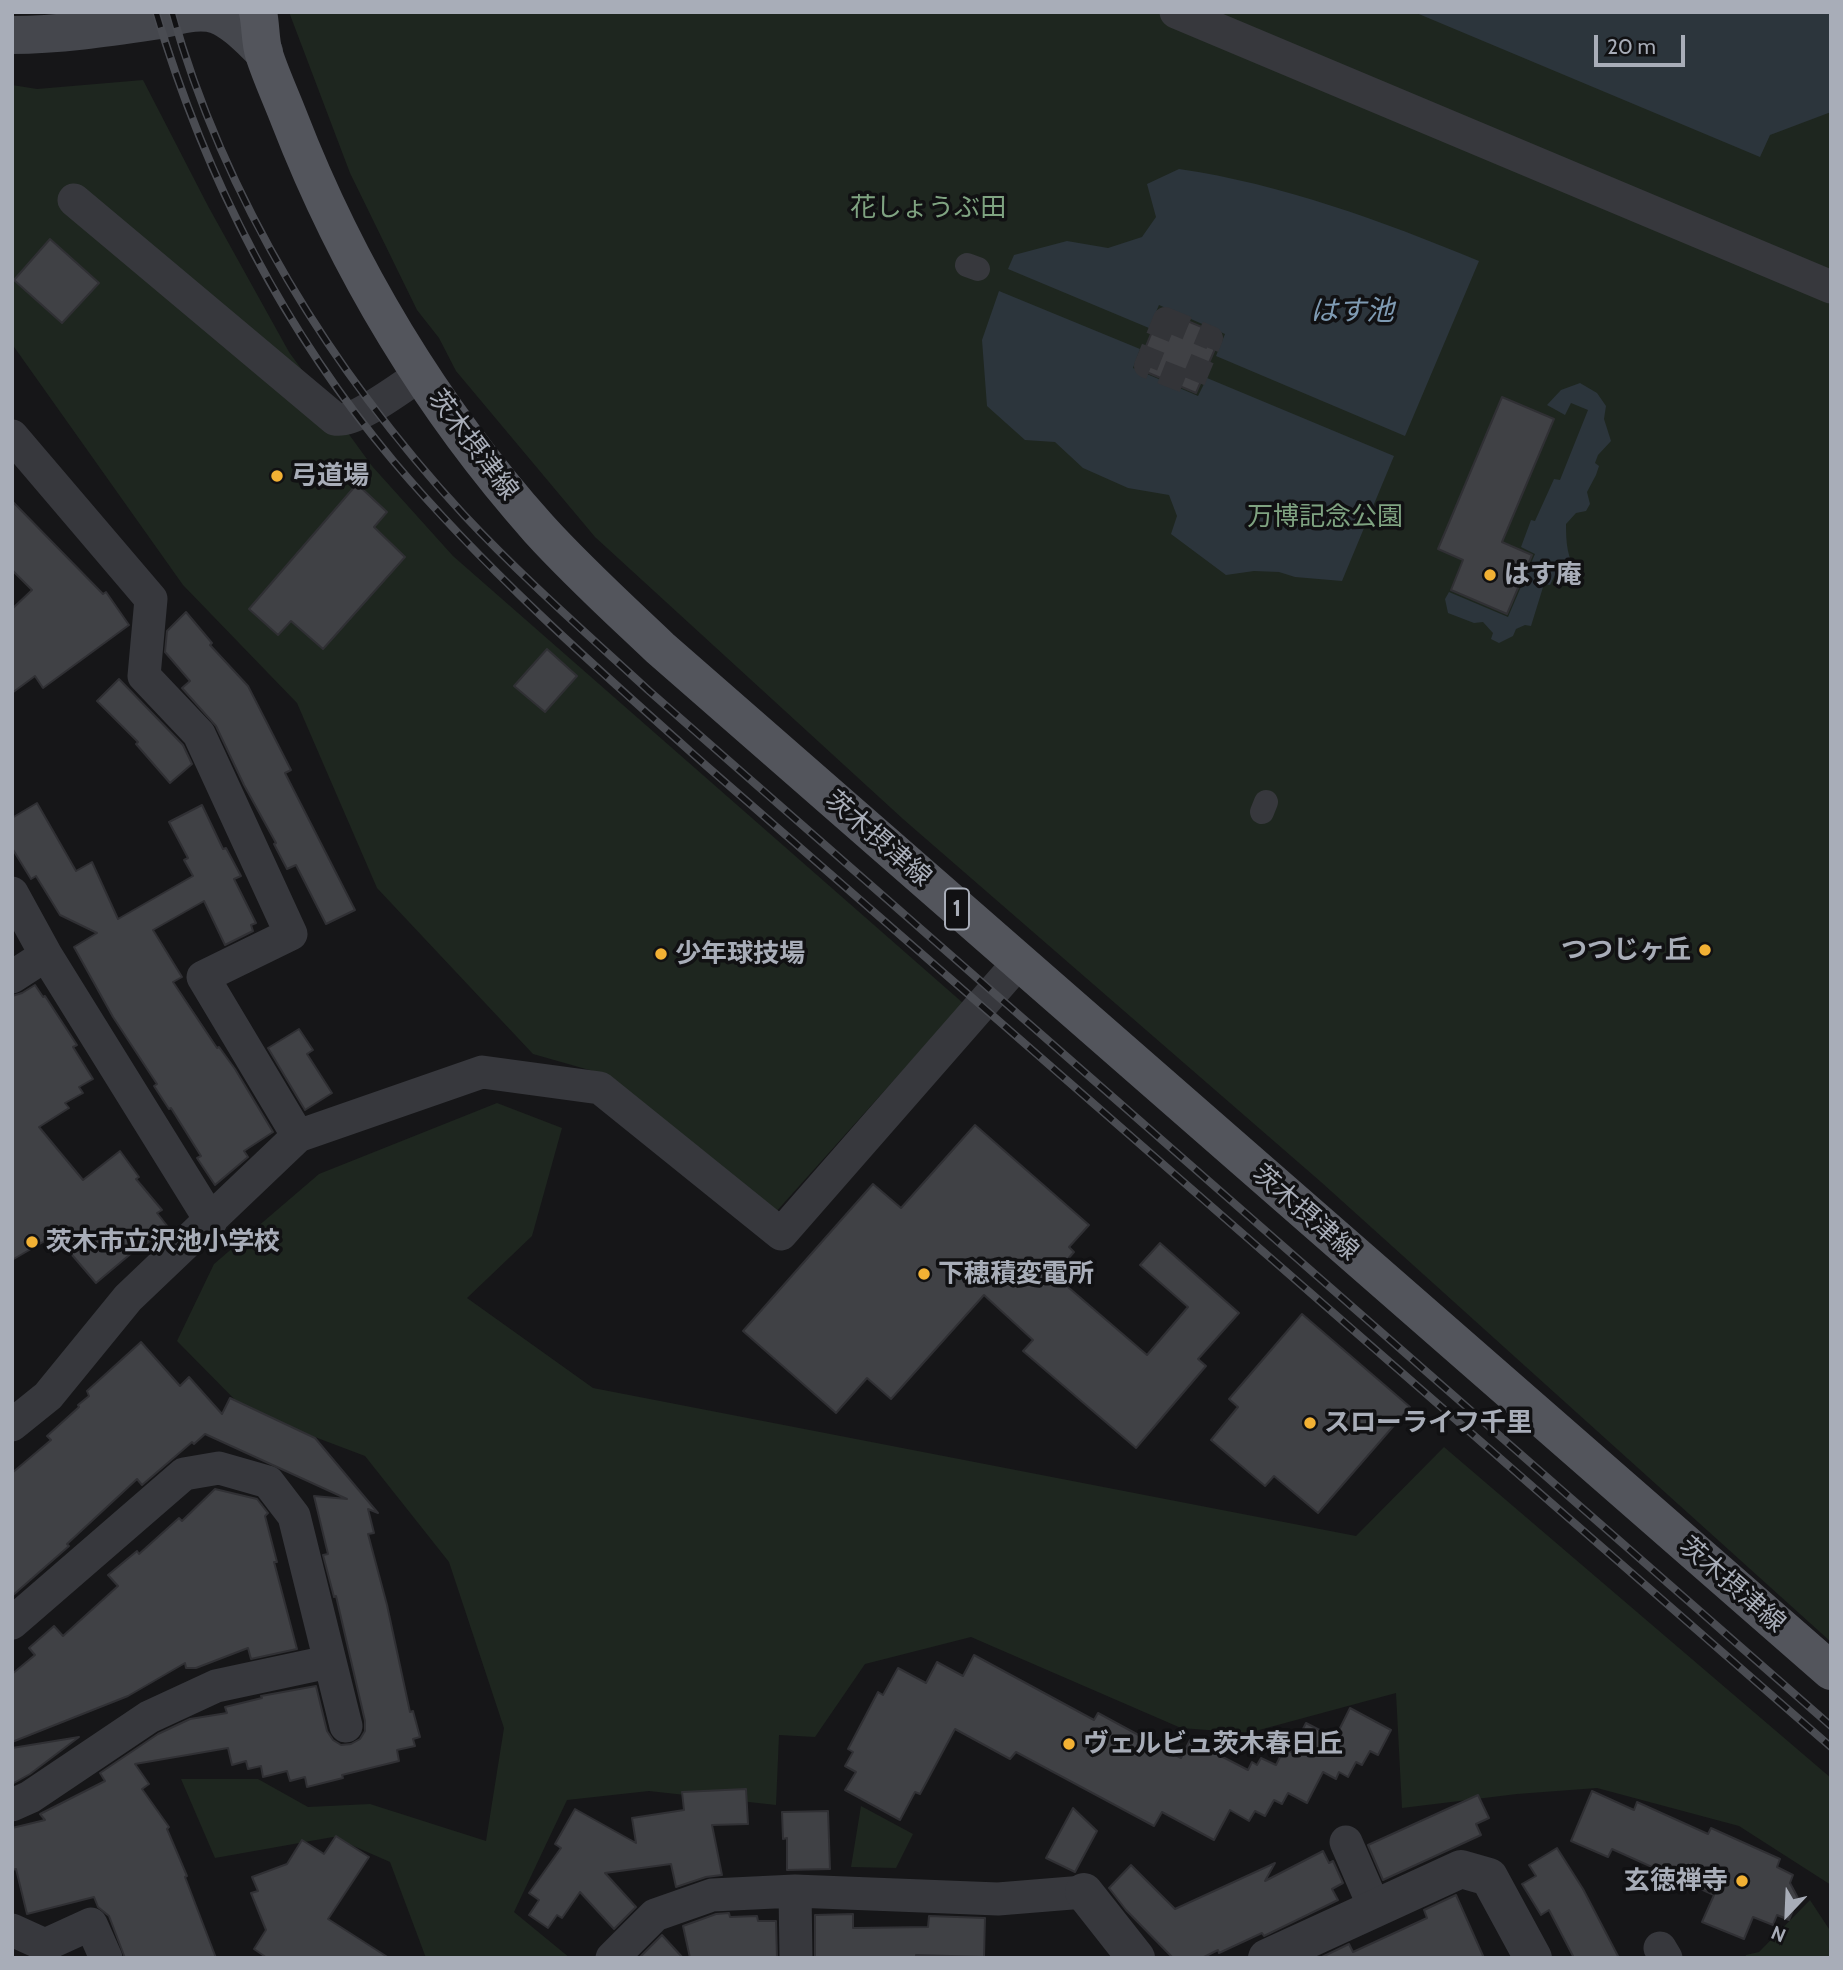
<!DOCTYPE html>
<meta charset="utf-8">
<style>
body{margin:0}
#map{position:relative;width:1843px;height:1970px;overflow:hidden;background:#161618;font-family:Cabin,sans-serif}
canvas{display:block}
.frame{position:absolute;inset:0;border:14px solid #a8adb8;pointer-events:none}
.north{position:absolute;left:1752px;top:1879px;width:70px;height:70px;-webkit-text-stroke:5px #111113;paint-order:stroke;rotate:203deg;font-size:19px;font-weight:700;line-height:28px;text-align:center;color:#a8adb8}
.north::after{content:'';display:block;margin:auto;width:24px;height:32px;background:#a8adb8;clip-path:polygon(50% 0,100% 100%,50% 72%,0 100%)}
.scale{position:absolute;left:1594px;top:35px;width:91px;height:32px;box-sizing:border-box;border:4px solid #a8adb8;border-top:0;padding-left:9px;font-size:21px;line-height:24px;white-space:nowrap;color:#a8adb8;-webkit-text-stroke:5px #111113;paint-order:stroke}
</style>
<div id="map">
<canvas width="1843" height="1970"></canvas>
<div class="frame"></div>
<div class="north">N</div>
<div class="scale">20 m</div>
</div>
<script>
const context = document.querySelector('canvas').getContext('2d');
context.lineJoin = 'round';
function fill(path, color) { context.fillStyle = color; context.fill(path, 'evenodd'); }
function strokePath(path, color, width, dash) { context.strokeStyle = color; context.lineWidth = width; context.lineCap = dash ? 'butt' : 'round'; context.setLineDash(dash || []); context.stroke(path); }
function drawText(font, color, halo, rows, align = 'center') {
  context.font = font + ' Cabin,"Noto Sans JP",sans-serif'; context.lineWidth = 7; context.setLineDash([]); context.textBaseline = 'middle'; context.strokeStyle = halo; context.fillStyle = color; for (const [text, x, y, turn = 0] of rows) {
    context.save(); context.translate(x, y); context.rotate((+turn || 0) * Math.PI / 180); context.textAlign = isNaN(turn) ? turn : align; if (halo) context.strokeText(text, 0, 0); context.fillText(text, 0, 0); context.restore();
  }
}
fill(new Path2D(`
 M 289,12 L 1831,12 L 1831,1642 L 1321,1182 L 903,819 L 595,537 L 456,371 L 439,338 L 417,310 L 350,173 Z
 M 143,80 L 208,206 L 289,352 L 372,466 L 453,556 L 963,1003 L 775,1213 L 607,1075 L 533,1054 L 377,888 L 297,703 L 183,585 L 12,344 L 12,85 L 37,89 Z
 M 497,1103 L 562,1128 L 532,1236 L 467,1298 L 593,1388 L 1356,1536 L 1444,1447 L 1831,1778 L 1831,1885 L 1739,1826 L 1597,1788 L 1517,1794 L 1402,1808 L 1396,1693 L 1248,1733 L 1181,1728 L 971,1637 L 865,1664 L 815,1737 L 779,1735 L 776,1805 L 649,1791 L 567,1800 L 514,1912 L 570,1958 L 426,1958 L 390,1862 L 333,1837 L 215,1858 L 181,1779 L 258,1779 L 308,1807 L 370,1804 L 486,1841 L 504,1728 L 449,1562 L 365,1456 L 246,1411 L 177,1341 L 214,1264 L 319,1174 Z
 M 861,1806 L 913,1834 L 896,1868 L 851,1867 Z
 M 1810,1900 L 1831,1932 L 1831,1958 L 1745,1958 L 1746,1955 L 1759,1952 Z`), '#1e261f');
fill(new Path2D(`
 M 1414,12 L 1831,12 L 1831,112 L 1770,135 L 1760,157 Z
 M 1179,169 C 1282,184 1382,221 1479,261 L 1405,436 L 1216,356 L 1225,334 L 1159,305 L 1149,328 L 1008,269 L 1014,255 L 1067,241 L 1108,248 L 1142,237 L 1156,217 L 1147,184 Z
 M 999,291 L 1140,349 L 1133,368 L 1198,396 L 1207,378 L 1394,456 L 1342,581 L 1295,577 L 1279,572 L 1254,571 L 1226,575 L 1171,534 L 1177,516 L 1169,495 L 1128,488 L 1083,468 L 1055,442 L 1025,440 L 987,406 L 982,340 Z
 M 1580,383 L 1597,393 L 1606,406 L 1604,419 L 1611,441 L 1598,455 L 1595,463 L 1599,466 L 1596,475 L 1587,492 L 1590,504 L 1586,511 L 1576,513 L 1566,524 C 1566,543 1567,558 1578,574 L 1573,580 L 1562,569 L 1557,571 L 1550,585 L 1544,584 L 1531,626 L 1525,625 L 1516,629 L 1513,636 L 1499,643 L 1491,639 L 1493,633 L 1483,622 L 1474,623 L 1448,613 L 1445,599 L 1449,592 L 1508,617 L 1535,554 L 1521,547 L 1531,520 L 1535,521 L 1554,479 L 1560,480 L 1588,410 L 1571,403 L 1565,415 L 1547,405 L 1561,390 Z`), '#2c353c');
const building = new Path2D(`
 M 50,239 L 99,283 L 62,323 L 14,280 Z
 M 1161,310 L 1221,335 L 1196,393 L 1137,368 Z
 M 1502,397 L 1554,419 L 1502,542 L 1532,555 L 1507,614 L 1451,590 L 1463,560 L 1438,549 Z
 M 357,484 L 387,512 L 374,527 L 405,557 L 323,649 L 291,621 L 278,635 L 249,609 Z
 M 12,501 L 103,594 L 106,592 L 129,625 L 43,688 L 35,676 L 12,693 L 12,609 L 32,590 L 12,570 Z
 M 186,612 L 212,643 L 210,645 L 248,686 L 291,770 L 285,773 L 355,910 L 326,924 L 296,865 L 287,869 L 274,844 L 276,843 L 244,785 L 216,726 L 182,688 L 190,681 L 165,652 L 167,631 Z
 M 547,649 L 577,676 L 545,712 L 514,686 Z
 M 119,679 L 183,745 L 192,764 L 170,783 L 136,744 L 138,742 L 97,701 Z
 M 37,803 L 76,871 L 92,862 L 118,919 L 193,876 L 184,860 L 188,858 L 169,822 L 202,805 L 223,849 L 226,848 L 241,876 L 234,879 L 256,923 L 251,925 L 253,931 L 225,945 L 204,901 L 153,930 L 182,977 L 173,982 L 217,1048 L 219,1047 L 235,1069 L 273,1132 L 244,1151 L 248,1157 L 215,1185 L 197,1158 L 201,1156 L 171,1108 L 169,1109 L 154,1086 L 157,1084 L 113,1017 L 74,947 L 97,933 L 60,915 L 36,876 L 31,879 L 12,848 L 12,818 Z
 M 35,985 L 43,997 L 45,996 L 77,1045 L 73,1047 L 93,1079 L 79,1087 L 83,1093 L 65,1103 L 69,1108 L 39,1127 L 83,1180 L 120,1151 L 139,1177 L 136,1179 L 162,1210 L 157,1213 L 168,1227 L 141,1248 L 140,1246 L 96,1283 L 55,1235 L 12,1260 L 12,996 L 22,993 Z
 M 299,1029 L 313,1050 L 307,1054 L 332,1093 L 305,1110 L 268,1048 Z
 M 975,1125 L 1089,1225 L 1069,1247 L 1074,1252 L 1054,1275 L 1147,1355 L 1188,1307 L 1140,1265 L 1160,1243 L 1239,1313 L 1198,1359 L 1206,1366 L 1136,1448 L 1023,1351 L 1033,1340 L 984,1295 L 891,1399 L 867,1378 L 836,1413 L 743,1331 L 873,1184 L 901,1208 Z
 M 1302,1314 L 1410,1407 L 1318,1513 L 1274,1476 L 1265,1486 L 1211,1440 L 1238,1407 L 1229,1399 Z
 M 141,1342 L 180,1386 L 189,1377 L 222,1414 L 230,1398 L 315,1438 L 378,1513 L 368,1509 L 374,1533 L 368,1534 L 387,1605 L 410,1712 L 413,1711 L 420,1737 L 413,1739 L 415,1746 L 397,1750 L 399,1761 L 342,1775 L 343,1778 L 307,1787 L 305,1777 L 290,1781 L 287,1771 L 263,1777 L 261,1766 L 248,1769 L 246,1761 L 232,1765 L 228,1748 L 135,1764 L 149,1784 L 142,1789 L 169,1827 L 167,1829 L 187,1876 L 185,1877 L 216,1958 L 125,1958 L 109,1916 L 98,1907 L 94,1897 L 27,1914 L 16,1869 L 12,1870 L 12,1828 L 45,1820 L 40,1814 L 105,1781 L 100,1773 L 158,1734 L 190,1719 L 227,1713 L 225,1707 L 262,1698 L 261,1696 L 316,1686 L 327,1731 L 333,1740 L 341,1745 L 351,1744 L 360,1739 L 365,1731 L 365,1721 L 336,1596 L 334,1597 L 323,1555 L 328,1554 L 314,1496 L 347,1499 L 205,1434 L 194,1444 L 192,1442 L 142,1485 L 137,1479 L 67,1544 L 69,1546 L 12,1596 L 12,1473 L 51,1440 L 47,1436 L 79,1407 L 78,1405 L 89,1396 L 87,1391 Z
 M 215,1489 L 257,1499 L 268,1513 L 265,1516 L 277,1562 L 274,1562 L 297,1649 L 251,1659 L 248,1648 L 196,1668 L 186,1668 L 185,1663 L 128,1696 L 12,1742 L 12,1674 L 35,1655 L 29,1648 L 54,1626 L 63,1636 L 118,1586 L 108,1575 L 137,1551 L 139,1554 L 179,1518 L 182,1521 Z
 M 974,1655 L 1094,1720 L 1098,1713 L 1181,1758 L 1190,1740 L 1248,1770 L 1252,1762 L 1257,1765 L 1261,1758 L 1276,1765 L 1284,1749 L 1291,1752 L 1306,1723 L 1335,1738 L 1350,1708 L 1391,1730 L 1378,1755 L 1370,1751 L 1362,1765 L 1356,1762 L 1348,1777 L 1339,1772 L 1336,1779 L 1323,1772 L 1307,1803 L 1288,1793 L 1282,1804 L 1274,1800 L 1265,1816 L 1255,1811 L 1249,1821 L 1230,1810 L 1214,1840 L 1162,1812 L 1154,1826 L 1016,1752 L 1010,1759 L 955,1729 L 920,1794 L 915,1792 L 900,1820 L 845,1790 L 856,1772 L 845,1766 L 853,1752 L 848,1749 L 878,1692 L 883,1695 L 898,1668 L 926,1683 L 937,1662 L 963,1676 Z
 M 79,1737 L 30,1774 L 12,1784 L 12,1748 Z
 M 746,1789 L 748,1824 L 712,1825 L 722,1875 L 706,1877 L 676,1887 L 671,1864 L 605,1873 L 636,1907 L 614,1929 L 580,1892 L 562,1918 L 557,1915 L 548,1928 L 529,1915 L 539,1900 L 529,1893 L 561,1848 L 555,1844 L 575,1809 L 636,1843 L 632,1818 L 684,1810 L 682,1792 Z
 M 1592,1791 L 1634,1810 L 1637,1802 L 1708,1834 L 1711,1828 L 1780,1859 L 1777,1867 L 1793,1875 L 1790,1883 L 1798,1898 L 1789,1920 L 1777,1915 L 1773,1925 L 1753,1917 L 1744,1939 L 1702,1922 L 1714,1895 L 1612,1849 L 1608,1857 L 1571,1841 Z
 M 1478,1795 L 1489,1818 L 1476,1824 L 1481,1835 L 1383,1880 L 1368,1845 Z
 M 1073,1808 L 1097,1831 L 1075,1872 L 1046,1858 Z
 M 828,1811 L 830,1869 L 787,1870 L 787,1838 L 783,1839 L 782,1812 Z
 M 336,1836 L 369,1857 L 328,1919 L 389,1958 L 267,1958 L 254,1949 L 266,1930 L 251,1893 L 258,1891 L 252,1877 L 287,1864 L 302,1840 L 324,1854 Z
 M 1557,1848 L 1583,1889 L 1619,1958 L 1574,1958 L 1549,1910 L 1541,1915 L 1522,1884 L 1536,1876 L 1529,1865 Z
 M 1323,1851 L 1329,1863 L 1333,1861 L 1343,1883 L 1332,1889 L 1338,1900 L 1264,1936 L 1262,1933 L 1219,1953 L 1218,1950 L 1202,1958 L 1173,1958 L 1126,1910 L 1109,1888 L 1131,1865 L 1175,1909 L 1275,1863 L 1265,1881 Z
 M 1456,1895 L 1484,1958 L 1320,1958 L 1349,1944 L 1353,1952 L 1427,1918 L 1424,1910 Z
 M 729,1913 L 730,1917 L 757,1916 L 758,1921 L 776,1921 L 777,1958 L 690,1958 L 683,1926 L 716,1914 Z
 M 853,1914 L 853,1928 L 928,1927 L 929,1916 L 985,1918 L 984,1957 L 916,1955 L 916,1958 L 815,1958 L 815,1915 Z
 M 662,1935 L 683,1958 L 641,1958 L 640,1957 Z`);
fill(building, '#404145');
strokePath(building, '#303034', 2);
strokePath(new Path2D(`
 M 1165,319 L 1211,338 L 1192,384 L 1146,366 Z`), '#333438', 24, [24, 12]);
strokePath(new Path2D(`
 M 967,265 L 978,269
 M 1262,812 L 1266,802`), '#37383d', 24);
strokePath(new Path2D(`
 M 1176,12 L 1831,287
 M 74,200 L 335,419 C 354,424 403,386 420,375
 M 12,436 L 151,599 L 144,676 L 199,734 L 291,934 L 203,977 L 298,1136
 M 12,893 L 46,955 L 211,1221
 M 12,977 L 46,955
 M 12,1425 L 48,1396 L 128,1298 L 298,1136 L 482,1072 L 600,1088 L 781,1234 L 1019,962
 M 12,1623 L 184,1474 L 219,1468 L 268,1482 L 294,1516 L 346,1726
 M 12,1805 L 30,1797 L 149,1717 L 216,1686 L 328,1662
 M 1346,1842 L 1375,1909
 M 795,1891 L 796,1958
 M 12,1930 L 45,1945 L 91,1924 L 106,1958
 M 1660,1948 L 1666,1958
 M 612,1958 L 655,1915 L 712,1895 L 795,1891 L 998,1899 L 1084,1892`), '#37383d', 33);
strokePath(new Path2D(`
 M 1084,1892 L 1136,1958
 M 1267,1958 L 1461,1869 L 1489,1877 L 1533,1958`), '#37383d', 38);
strokePath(new Path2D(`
 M 12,35 C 59,35 106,28 153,21 C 173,18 196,8 217,15 C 235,22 250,39 264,52`), '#45474d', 38);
strokePath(new Path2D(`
 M 258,12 C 261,26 260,41 264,54 C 271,76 281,97 289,118 C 347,268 432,409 539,529 C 577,571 619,609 660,648 L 1831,1671`), '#53555c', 38);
const rail = new Path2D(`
 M 156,12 C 205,177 284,331 395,463 C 489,574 601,672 710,769 L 1831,1747
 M 172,12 C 225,201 332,372 464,515 C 522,577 586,633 648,690 L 1831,1726`);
strokePath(rail, '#4a4c52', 8);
strokePath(rail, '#111113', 5, [16]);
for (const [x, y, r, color] of [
 [277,476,7,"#f2b134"],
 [1490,575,7,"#f2b134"],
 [1705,950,7,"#f2b134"],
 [661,954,7,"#f2b134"],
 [32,1242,7,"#f2b134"],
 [924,1274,7,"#f2b134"],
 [1310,1423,7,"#f2b134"],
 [1069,1744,7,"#f2b134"],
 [1742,1881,7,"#f2b134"]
]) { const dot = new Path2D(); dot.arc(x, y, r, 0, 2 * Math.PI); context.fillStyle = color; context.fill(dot); strokePath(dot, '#111113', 2.5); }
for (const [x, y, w] of [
 [957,909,24]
]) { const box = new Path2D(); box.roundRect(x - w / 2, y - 20.5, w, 41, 5); context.fillStyle = '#111113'; context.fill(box); strokePath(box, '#a8adb8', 2); }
drawText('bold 24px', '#a8adb8', null, [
 ["1",957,909]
]);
drawText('26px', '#7fa381', '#111113', [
 ["花しょうぶ田",928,208],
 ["万博記念公園",1325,517]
]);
drawText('26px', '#a8adb8', '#111113', [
 ["茨木摂津線",473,445,53],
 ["茨木摂津線",878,839,41],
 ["茨木摂津線",1305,1213,41],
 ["茨木摂津線",1732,1585,41]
]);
drawText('bold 26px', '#a8adb8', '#111113', [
 ["弓道場",291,476],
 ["はす庵",1504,575],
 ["つつじヶ丘",1691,950,"right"],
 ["少年球技場",675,954],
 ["茨木市立沢池小学校",46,1242],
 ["下穂積変電所",938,1274],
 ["スローライフ千里",1324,1423],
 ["ヴェルビュ茨木春日丘",1083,1744],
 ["玄徳禅寺",1728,1881,"right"]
], 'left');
drawText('italic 28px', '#7f9bb3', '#111113', [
 ["はす池",1352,312]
]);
</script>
